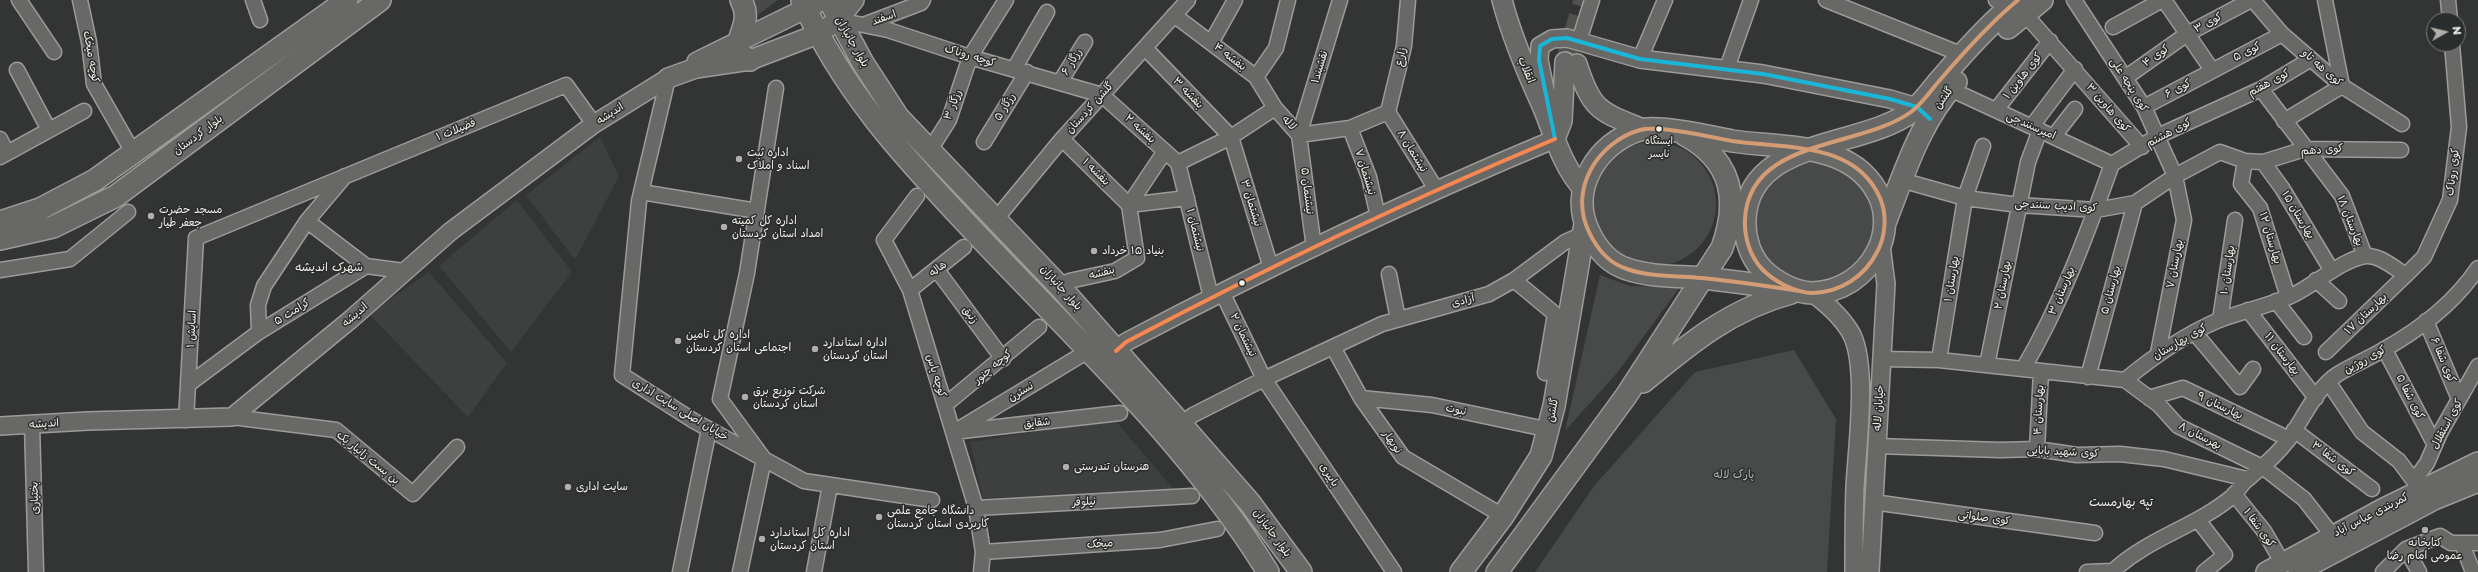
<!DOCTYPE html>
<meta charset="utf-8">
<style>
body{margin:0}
#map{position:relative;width:2478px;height:572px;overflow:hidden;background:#333434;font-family:"Playpen Sans",sans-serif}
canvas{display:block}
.north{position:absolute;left:2426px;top:12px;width:40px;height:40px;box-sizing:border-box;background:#2a2d2e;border:1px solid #7b7b78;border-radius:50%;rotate:82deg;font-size:11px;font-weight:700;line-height:16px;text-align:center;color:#f4f1e8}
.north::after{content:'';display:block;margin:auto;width:14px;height:18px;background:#b0afa9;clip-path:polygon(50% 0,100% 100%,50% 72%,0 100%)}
</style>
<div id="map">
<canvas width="2478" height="572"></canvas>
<div class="north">N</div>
</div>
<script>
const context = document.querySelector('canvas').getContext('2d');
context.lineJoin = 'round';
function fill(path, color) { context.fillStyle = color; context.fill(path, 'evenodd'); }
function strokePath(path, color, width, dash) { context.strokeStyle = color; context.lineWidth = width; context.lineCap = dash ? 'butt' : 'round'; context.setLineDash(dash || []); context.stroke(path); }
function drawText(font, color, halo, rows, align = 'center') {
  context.font = font + ' "Playpen Sans","Playpen Sans Arabic",sans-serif'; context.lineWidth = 3; context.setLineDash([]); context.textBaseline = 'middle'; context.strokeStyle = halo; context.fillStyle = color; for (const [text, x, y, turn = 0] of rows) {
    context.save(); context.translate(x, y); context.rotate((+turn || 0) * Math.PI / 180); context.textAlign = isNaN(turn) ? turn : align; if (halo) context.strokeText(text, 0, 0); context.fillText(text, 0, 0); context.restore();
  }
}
fill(new Path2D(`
 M 600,137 L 619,176 L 575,260 L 526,195 Z
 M 517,200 L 572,272 L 511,352 L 439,266 Z
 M 429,272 L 507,363 L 468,417 L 369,314 Z
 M 1114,419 L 1176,492 L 983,498 L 970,442 Z`), '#3e4040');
fill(new Path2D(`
 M 755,0 L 778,0 L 755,17 Z
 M1592 204a62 62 0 1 1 124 0a62 62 0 1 1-124 0Z
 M1754 223a61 61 0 1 1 122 0a61 61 0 1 1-122 0Z
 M 1600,275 L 1630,286 L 1680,287 L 1617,373 L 1565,431 Z
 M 1794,350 L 1836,419 L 1827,572 L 1535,572 L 1594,486 L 1695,372 Z`), '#484a49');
strokePath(new Path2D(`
 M 1565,62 L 1583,0`), '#50504f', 19, [19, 10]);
const minor = new Path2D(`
 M 19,0 L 54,52
 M 80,0 L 89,42 L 94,84 L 134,154
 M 253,0 L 260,20
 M 1826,0 L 1963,55
 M 1996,0 L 2010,6
 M 2074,0 L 2144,107 L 2175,176 L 2184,220 L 2158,353
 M 2164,0 L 2212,70
 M 2253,0 L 2282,34 L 2342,86 L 2402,124
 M 2448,0 L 2450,20
 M 2024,13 L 2142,147
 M 1174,15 L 1256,77 L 1275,108 L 1299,135 L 1350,128 L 1388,112
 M 838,20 L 888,30 L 970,57 L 1102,95 L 1178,163
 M 866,24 L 921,3 L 923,0
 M 2113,27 L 2162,0
 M 1579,41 L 1592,0
 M 1211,43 L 1235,0
 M 1145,48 L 1231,137 L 1271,268
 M 1640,59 L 1665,0
 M 1014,69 L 1047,12
 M 17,70 L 49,130
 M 1726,71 L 1751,0
 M 1256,77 L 1276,48 L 1288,0
 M 668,78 L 639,201 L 622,375 L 694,421 L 804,481 L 932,500
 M 2125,78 L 2187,34 L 2251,0
 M 1060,82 L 1085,42
 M 1950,89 L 2112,164
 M 2261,89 L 2342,196 L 2365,256
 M 2144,107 L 2282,34
 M 1996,110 L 2050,41
 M 1388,112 L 1404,46 L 1408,0
 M 1388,112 L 1436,189
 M 2284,121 L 2342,86 L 2325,0
 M 2032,126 L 2075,69
 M 1350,128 L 1369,177 L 1378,217
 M 2054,136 L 2075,109
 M 0,139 L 7,153
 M 1062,139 L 1129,205
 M 984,142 L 1027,72
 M 930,150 L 949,120 L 970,57 L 1006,0
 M 0,157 L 84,111
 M 2245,161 L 2241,184 L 2260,208 L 2288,297
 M 2263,162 L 2282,188 L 2332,271
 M 1178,163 L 1211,297
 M 1178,163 L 1231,137 L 1275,108
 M 2112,164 L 2158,136 L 2261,89 L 2311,59
 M 1901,180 L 1965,198 L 2019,205 L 2096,210 L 2135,203 L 2175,176 L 2220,152 L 2245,161 L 2263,162 L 2305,149 L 2401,150
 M 641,192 L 757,211
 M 917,196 L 884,240 L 910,290 L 976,508 L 983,552 L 981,572
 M 1129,205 L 1165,151
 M 1129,205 L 1187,198
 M 996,219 L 1062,139 L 1188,0
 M 307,221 L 366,266
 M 1314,248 L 1299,135 L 1340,0
 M 0,270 L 70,259 L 128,212
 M 937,270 L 1003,359
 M 1389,274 L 1398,319
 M 1514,280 L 1555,314 L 1545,373
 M 2316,280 L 2339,301
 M 1061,288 L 1069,281 L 1115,271 L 1137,258 L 1129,205
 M 910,290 L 964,247
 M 1222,292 L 1264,379 L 1394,572
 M 2276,301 L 2304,337
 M 2248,310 L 2316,398
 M 2220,320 L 2235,220
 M 2426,321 L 2459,399
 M 259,332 L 258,305 L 264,286 L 307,221 L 345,176
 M 2194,332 L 2240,387 L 2253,369
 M 1333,347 L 1361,398 L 1403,457 L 1503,516
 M 2385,350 L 2435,445
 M 2326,352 L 2406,275
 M 1882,359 L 1939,360 L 2125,380 C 2154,356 2184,335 2219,320 C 2243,311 2268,306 2291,296 C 2312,287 2342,259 2366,256 C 2380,255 2394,268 2406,275 L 2424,257 L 2450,200 L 2459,127 L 2452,44
 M 1939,360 L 1965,198 L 1983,146
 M 1987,365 L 2028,162 L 2040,130
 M 2023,369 C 2061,305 2087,234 2112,164
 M 2088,377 L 2135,203
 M 2125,380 L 2159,405 L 2178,426 L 2264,468 L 2304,499 L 2332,535
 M 2329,383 L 2362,432 L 2399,461 L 2414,481 L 2427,463 L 2440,433 L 2478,366
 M 189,384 L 259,332 L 366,266 L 404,271
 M 1361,398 L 1432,405 L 1550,430
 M 2149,398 L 2183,388 L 2289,439
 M 945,405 L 1039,327
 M 232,417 L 336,430 L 413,494 L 457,447
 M 186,420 L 196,238 L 566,85 L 594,124
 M 32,424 L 36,572
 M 1181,424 L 1193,415 L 1264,379 L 1382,324 L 1489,294 L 1514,280 L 1565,242 L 1583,234
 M 959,429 L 1088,351
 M 2294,430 L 2372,489
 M 953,432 L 1120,413
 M 1876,446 L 2000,450 L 2037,449 L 2077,455 L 2120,454 L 2164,459 L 2247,479
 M 2037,449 L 2041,371
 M 2234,494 L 2264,531 L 2282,562
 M 1873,502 L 2095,533
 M 976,508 L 1192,496
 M 2198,520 L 2225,555 L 2204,572
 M 2462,544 L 2473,572
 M 2406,549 L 2419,572
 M 983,552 L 1160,540 L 1217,529
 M 680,572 L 709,429
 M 740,572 L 764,459 L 720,399 L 747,273 L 776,88
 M 814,572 L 830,485
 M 2087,572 L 2112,571
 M 2112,572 C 2147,538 2197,527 2234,495 C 2239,490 2242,483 2248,479 C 2264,465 2275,457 2289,439 C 2303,419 2316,388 2338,374 C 2352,365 2368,359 2383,350 C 2419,330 2455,302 2478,268
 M 2383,572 L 2406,549 L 2440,536 L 2451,543 L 2478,543`);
const tertiary = new Path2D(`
 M 1812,293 C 1827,304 1843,318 1852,335 C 1868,368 1857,449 1855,487 C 1854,515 1854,543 1854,572
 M 1116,351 L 1126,342 C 1266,268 1409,200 1555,139 L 1539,60 L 1540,46 L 1552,39 L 1567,38 L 1640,59 L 1763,74 L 1890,99 L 1917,107 L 1925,114
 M 0,426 L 88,421 L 232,417 L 350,320 L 451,231 L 594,124 L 668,78
 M 1870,572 L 1886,284 L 1881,245`);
const secondary = new Path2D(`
 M 1502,0 C 1512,38 1527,73 1543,108 C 1554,135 1563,168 1584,190
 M 697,62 L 823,0
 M 1577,64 C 1592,111 1599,111 1643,129
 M 668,78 L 696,68 L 750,60 L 818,34 L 838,20 L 854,0
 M 1555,139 L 1562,121 L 1565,62
 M 2266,572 L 2382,509 L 2478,462
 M 2298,572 L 2434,500 L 2478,482`);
const primary = new Path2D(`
 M 741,0 C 754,24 733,36 740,55 L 750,60
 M 802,0 C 842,90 903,156 969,226 C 1073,337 1188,442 1268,572
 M 829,0 L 863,63 L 898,117 L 1061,288 L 1181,424 L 1250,503 L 1301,572
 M 2008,28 L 2042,0
 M 0,222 L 40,209 L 95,180 L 347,0
 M 1885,223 C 1904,174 1920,121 1956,82
 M 0,239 L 53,227 L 116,196 L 380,0
 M 1800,291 C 1767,286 1734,281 1701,278 C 1677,276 1650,277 1627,269 C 1608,263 1597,249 1589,232 C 1568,189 1598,142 1640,130 C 1659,125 1711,137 1732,141 C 1785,149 1855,141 1880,198 C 1887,214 1886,236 1877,252 C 1865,276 1841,292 1813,293 C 1796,293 1775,282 1763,270 C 1750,257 1744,237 1745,219 C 1749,138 1860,149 1911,112 C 1922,104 1931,90 1940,80 C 1964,52 1990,23 2018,0
 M 1643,382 C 1690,343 1731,309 1791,293
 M 1461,572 L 1503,516 L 1541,456 L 1554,406 L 1585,224
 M 1497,572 L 1626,396 L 1722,248 C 1739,201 1733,161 1685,135`);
strokePath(minor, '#9b9b99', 17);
strokePath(tertiary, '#9b9b99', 20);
strokePath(secondary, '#9b9b99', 22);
strokePath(primary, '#9b9b99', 24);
strokePath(minor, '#686866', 14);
strokePath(tertiary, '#686866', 17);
strokePath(secondary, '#686866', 19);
strokePath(primary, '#686866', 21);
strokePath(new Path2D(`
 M 1555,139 L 1539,60 L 1540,46 L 1552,39 L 1567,38 L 1640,59 L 1763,74 L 1890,99 L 1917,107 L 1930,119`), '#1ab6d8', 4);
strokePath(new Path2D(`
 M 1800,291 C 1767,286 1734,281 1701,278 C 1677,276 1650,277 1627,269 C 1608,263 1597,249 1589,232 C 1568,189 1598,142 1640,130 C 1659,125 1711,137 1732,141 C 1785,149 1855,141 1880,198 C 1887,214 1886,236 1877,252 C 1865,276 1841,292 1813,293 C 1796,293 1775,282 1763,270 C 1750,257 1744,237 1745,219 C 1749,138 1860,149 1911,112 C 1922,104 1931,90 1940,80 C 1964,52 1990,23 2018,0`), '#d39c74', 4);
strokePath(new Path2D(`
 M 1116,351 L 1126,342 C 1266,268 1409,200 1555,139`), '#f88751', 4);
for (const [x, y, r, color] of [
 [1659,129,3.5,"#f4f1e8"],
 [739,159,4,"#b0afa9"],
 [151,216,4,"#b0afa9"],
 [724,227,4,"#b0afa9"],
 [1094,251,4,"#b0afa9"],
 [1242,283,3.5,"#f4f1e8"],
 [678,341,4,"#b0afa9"],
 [815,349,4,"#b0afa9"],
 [745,397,4,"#b0afa9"],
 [1066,467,4,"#b0afa9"],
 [568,487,4,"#b0afa9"],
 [879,517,4,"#b0afa9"],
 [2425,530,4,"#b0afa9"],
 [762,539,4,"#b0afa9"]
]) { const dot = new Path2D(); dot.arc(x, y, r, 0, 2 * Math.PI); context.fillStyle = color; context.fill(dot); strokePath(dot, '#2a2d2e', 1.5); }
drawText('10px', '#f4f1e8', '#2a2d2e', [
 ["ایستگاه",1659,141],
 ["نایسر",1659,154]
]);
drawText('11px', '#f4f1e8', '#2a2d2e', [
 ["اسفند",884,18,-20],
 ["کوی ۳",2208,23,-28],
 ["بلوار جانبازان",852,42,60],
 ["کوی ۵",2247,52,-27],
 ["کوچه روناک",970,56,17],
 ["کوی ۴",2156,56,-35],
 ["کوچه میخک",91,57,80],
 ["بنفشه ۴",1230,57,38],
 ["زارع",1401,57,-78],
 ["رزگار ۶",1072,62,-59],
 ["نقشبند۱",1320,67,-73],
 ["کوی هه تاو",2322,68,41],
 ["انقلاب",1526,70,67],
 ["کوی هاوین ۱",2023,76,-52],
 ["کوی هفتم",2269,83,-28],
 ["کوی پنجه علی",2129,85,58],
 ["کوی ۶",2178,89,-28],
 ["بنفشه ۳",1188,93,46],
 ["گلشن",1944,98,-54],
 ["رزگار ۳",953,105,-69],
 ["رزگار ۵",1005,107,-59],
 ["گلشن کردستان",1090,108,-48],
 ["کوی هاوین ۳",2108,108,49],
 ["اندیشه",610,114,-33],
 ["لاله",1289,123,47],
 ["امیرسنندجی",2031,126,24],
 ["بنفشه ۲",1140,129,42],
 ["فضیلات ۱",456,130,-22],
 ["کوی هشتم",2169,133,-28],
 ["بلوار کردستان",198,135,-37],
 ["کوی دهم",2322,150,-4],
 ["نیشتمان ۸",1412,151,58],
 ["بنفشه ۱",1096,172,45],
 ["نیشتمان ۷",1365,172,73],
 ["کوی روناک",2453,172,-83],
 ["نیشتمان ۵",1307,191,83],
 ["نیشتمان ۳",1251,203,73],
 ["کوی ادیب سنندجی",2056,206,3],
 ["بهارستان ۱۵",2298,215,59],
 ["بهارستان ۱۸",2350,221,68],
 ["نیشتمان ۱",1195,230,76],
 ["بهارستان ۱۲",2270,238,73],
 ["بهارستان ۷",2175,264,-79],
 ["هاله",938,269,-38],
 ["بهارستان ۱۰",2228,270,-82],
 ["بنفشه",1102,273,-15],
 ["بهارستان ۱",1952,279,-81],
 ["بهارستان ۲",2003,285,-79],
 ["بلوار جانبازان",1061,288,48],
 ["بهارستان ۵",2111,290,-75],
 ["بهارستان ۳",2062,291,-67],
 ["آزادی",1463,301,-15],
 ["کرامت ۵",292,312,-32],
 ["بهارستان ۱۷",2366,314,-44],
 ["اندیشه",355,315,-41],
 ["زنبق",970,315,53],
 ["اسایش ۱",192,329,-87],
 ["۲ نیشتمان",1243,335,64],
 ["کوی بهارستان",2180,342,-30],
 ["بهارستان ۱۱",2282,354,52],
 ["کوی روژین",2365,360,-29],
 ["کوی شفا ۶",2443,360,67],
 ["کوچه چنور",993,367,-40],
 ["کوچه یاس",936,376,73],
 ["نسترن",1021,392,-31],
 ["کوی شفا ۵",2410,397,63],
 ["بهارستان ۹",2220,406,25],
 ["خیابان لاله",1879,408,-86],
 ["خیابان اصلی سایت اداری",680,410,31],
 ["نبوت",1456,410,12],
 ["گلشن",1553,410,-80],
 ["بهارستان ۴",2039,410,-87],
 ["شقایق",1037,423,-7],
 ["اندیشه",44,424,-4],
 ["کوی استقلال",2447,424,-62],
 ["بهرستان ۸",2200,436,27],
 ["نوبهار",1392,442,55],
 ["کوی شهید بابایی",2063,452,3],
 ["بن بست زانیار یک",368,458,39],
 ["کوی شفا ۳",2333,459,37],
 ["باپیری",1329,475,56],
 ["بختیاری",35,498,-92],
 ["نیلوفر",1084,502,-3],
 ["کمربندی عباس آباد",2371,515,-27],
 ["کوی صلواتی",1984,518,8],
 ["کوی شفا ۱",2259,528,54],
 ["بلوار جانبازان",1272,533,54],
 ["میخک",1100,544,-4]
]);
drawText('11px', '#f4f1e8', '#2a2d2e', [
 ["اداره ثبت",747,153],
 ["اسناد و املاک",747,166],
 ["مسجد حضرت",159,210],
 ["جعفر طیار",159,223],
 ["اداره کل کمیته",732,221],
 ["امداد استان کردستان",732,234],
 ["بنیاد ۱۵ خرداد",1102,251],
 ["اداره کل تامین",686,335],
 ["اجتماعی استان کردستان",686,348],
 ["اداره استاندارد",823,343],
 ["استان کردستان",823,356],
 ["شرکت توزیع برق",753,391],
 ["استان کردستان",753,404],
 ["هنرستان تندرستی",1074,467],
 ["سایت اداری",576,487],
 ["دانشگاه جامع علمی",887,511],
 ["کاربردی استان کردستان",887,524],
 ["اداره کل استاندارد",770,533],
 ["استان کردستان",770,546],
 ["کتابخانه",2425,543,"center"],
 ["عمومی امام رضا",2425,556,"center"]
], 'left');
drawText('11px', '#b9b8b1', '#2a2d2e', [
 ["پارک لاله",1734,475]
]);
drawText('12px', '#f4f1e8', '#2a2d2e', [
 ["شهرک اندیشه",329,268],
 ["تپه بهارمست",2121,503]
]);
</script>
